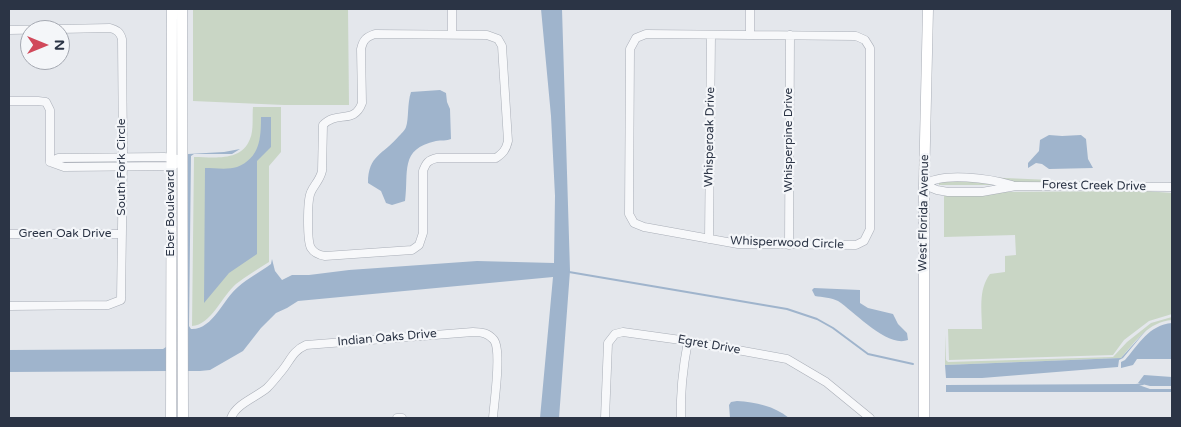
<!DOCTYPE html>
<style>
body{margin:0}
#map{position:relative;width:1181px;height:427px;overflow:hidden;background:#e4e7ec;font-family:"Varela Round",sans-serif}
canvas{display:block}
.frame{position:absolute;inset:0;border:10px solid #2b3445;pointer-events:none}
.north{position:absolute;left:20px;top:20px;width:50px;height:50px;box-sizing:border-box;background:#f4f6f9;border:1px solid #a4a8b1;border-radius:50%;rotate:90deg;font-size:14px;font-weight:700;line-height:20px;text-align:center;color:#2b3445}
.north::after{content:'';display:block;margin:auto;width:18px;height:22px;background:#d1495b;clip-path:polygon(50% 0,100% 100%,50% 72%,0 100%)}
</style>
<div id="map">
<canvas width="1181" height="427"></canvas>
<div class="frame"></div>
<div class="north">N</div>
</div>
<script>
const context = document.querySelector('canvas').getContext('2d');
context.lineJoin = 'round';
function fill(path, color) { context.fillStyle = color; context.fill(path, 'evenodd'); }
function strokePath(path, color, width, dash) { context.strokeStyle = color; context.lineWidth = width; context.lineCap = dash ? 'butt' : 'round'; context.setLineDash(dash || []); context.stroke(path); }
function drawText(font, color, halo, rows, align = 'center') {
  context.font = font + ' "Varela Round",sans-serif'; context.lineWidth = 4.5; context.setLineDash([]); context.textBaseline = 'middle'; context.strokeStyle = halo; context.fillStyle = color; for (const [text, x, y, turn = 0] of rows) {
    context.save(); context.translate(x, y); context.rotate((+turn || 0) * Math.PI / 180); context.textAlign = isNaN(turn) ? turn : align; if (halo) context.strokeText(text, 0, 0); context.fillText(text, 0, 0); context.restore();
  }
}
fill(new Path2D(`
 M 193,9 L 348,9 L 349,105 L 284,105 L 193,101 Z
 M 253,107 L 281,107 L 281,152 L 269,166 L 269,262 C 258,269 246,276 236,284 C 222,296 211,325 192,326 L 194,157 C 214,157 241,162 250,139 C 254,130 252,116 253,107 Z
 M 939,175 L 1094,182 L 1055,185 L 939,185 Z
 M 1145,191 L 1172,193 L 1172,314 L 1149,321 L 1124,340 L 1113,355 L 949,360 L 948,329 L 982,329 C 982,310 978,290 990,274 L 1005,272 L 1005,256 L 1016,255 L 1015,235 L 944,237 L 944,194 L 996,192 Z
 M 1172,317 L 1172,320 C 1148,322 1136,341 1121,358 L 945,365 L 945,334 L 946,360 L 948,362 L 1113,357 L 1127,342 L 1151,323 Z`), '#c9d6c5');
fill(new Path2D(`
 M 541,9 L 562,9 L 570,271 L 559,418 L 540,418 L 553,277 L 298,301 L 287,308 L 276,313 L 261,328 L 243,351 L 210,370 L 200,371 L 187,371 L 188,154 L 224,152 L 240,149 L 232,154 L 194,154 L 191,156 L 189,326 L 191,329 C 213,330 223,299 238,287 C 248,278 260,272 271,264 L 272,259 L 275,271 L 282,280 L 292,275 L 309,275 L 349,270 L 477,261 L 554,263 L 555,196 L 551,116 Z
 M 440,90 L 446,93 L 447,102 L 450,109 L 451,139 C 447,141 441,140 436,141 C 399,149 409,172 405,201 L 392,205 L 386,203 L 381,191 L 368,183 C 368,155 383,155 399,136 C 401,134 405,130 406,127 C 409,119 407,104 411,92 Z
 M 261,117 L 271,117 L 271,147 L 257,161 L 257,254 L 229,273 L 204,303 L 205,168 C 214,168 228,170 237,167 C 260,158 261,138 261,117 Z
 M 1049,135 L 1062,136 L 1081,135 L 1086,139 L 1088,159 L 1093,168 L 1049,169 L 1042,164 L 1036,163 L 1028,168 L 1028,163 L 1039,151 L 1040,140 Z
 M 814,288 L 860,290 L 860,303 L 868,308 L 893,314 L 898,324 L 907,333 L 908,340 C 887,348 855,312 838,301 C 832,298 822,297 815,296 L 812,290 Z
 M 1172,323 L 1172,359 L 1137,359 L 1133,365 L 1121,368 L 1121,362 L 1125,360 C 1139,344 1149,325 1172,323 Z
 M 1148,328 L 1123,358 L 1119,360 L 1118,367 L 982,378 L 946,378 L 945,365 L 1121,358 Z
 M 167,339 L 167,371 L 9,372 L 9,350 L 163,349 L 166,347 Z
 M 1144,375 L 1172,377 L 1172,386 L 1150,386 L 1138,383 Z
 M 1136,384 L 1150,389 L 1172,389 L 1172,392 L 946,392 L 946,385 Z
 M 737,401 C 756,402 774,406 789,418 L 730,418 L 729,405 L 731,402 Z`), '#9fb4cc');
strokePath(new Path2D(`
 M 569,272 L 787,309 L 817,319 L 833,328 L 868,354 L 913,364
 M 1136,385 L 1143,384`), '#9fb4cc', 2);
const street = new Path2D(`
 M 452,9 L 452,34
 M 9,30 L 110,28 C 117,30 120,32 122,39 L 123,157 L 121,300 L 108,305 L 9,306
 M 375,34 L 487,35 L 498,39 L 502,46 L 508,141 C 506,150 503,153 496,158 L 437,158 C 428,160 426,163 423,171 L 423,233 L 419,245 L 412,250 L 325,256 C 319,255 314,253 311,248 C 307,241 307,200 311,192 C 314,185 320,180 322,171 L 323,125 C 337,110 354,125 362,103 L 361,49 C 363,40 366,37 375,34 Z
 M 646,34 L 856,36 L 865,40 L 870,48 L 870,229 L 864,241 L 856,245 L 738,244 L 644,227 L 634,223 L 629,214 L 630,49 L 636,38 Z
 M 750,35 L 750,9
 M 9,101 L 38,101 L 46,102 L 50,110 L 50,162
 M 50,162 L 64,167 L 171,166 L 176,164
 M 50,162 L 58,158 L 164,157 L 177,159
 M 924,185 L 937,190 L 948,192 L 982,192 L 1016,186 L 1172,187
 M 924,185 C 942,171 991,179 1012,185
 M 9,234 L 122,234
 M 709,239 L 711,35
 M 789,245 L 790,35
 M 231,418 C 236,404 255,398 267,388 C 271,384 276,378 280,373 C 290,362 292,351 306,345 L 473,332 C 482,332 488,333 494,340 C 502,351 494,403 493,418
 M 397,418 L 402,418
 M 605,418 L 608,343 L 615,334 L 623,332 L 688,341 L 787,359 L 826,382 L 870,418
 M 681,418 C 680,391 683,367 688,341`);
const secondary = new Path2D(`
 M 182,9 L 183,418
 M 171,418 L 172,9
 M 924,418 L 924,185 L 928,9`);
strokePath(street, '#a9aeb7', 9);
strokePath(secondary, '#a9aeb7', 11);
strokePath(street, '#f7f8fa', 8);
strokePath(secondary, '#fff', 10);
drawText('12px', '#2b3445', '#f4f6f9', [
 ["Whisperoak Drive",710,137,-89],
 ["Whisperpine Drive",789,140,-90],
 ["South Fork Circle",122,167,-90],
 ["Forest Creek Drive",1094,186,1],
 ["Eber Boulevard",171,213,-90],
 ["West Florida Avenue",924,213,-89],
 ["Green Oak Drive",65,234],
 ["Whisperwood Circle",787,243,2],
 ["Indian Oaks Drive",387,338,-5],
 ["Egret Drive",709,345,10]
]);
</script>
